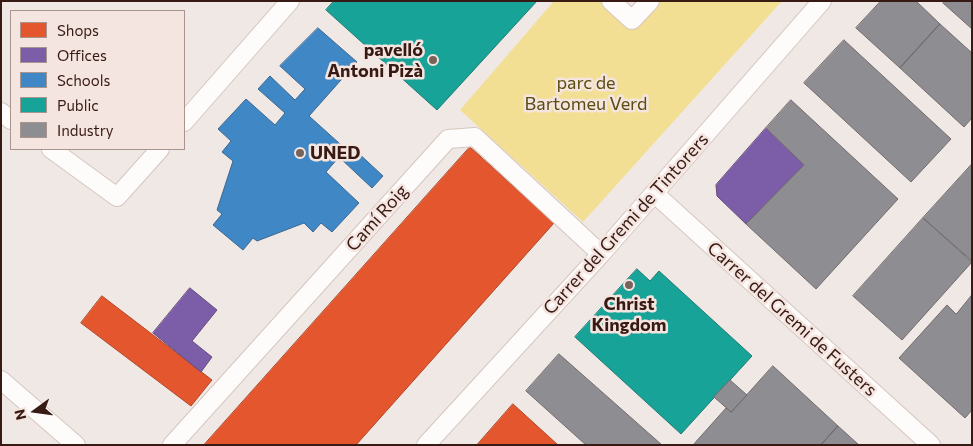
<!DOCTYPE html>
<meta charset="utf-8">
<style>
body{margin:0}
#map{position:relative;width:973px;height:446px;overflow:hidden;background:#f0e8e5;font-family:Commissioner,sans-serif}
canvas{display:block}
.frame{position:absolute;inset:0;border:2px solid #371a13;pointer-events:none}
.legend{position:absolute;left:10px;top:10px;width:175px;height:140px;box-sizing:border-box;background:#f5e5e0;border:1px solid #a9948e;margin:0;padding:6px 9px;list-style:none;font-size:15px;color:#371a13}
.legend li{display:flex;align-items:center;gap:10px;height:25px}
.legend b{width:25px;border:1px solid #a9948e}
.north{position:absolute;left:10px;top:386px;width:50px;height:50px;-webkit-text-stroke:4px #f5e5e0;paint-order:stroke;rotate:256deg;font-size:14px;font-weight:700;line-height:20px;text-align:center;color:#371a13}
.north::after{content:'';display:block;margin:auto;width:18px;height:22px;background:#371a13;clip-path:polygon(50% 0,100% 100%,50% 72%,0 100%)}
</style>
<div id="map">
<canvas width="973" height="446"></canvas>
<div class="frame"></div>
<ul class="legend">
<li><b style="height:14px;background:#e4572e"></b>Shops</li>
<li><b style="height:14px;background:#7b5ea7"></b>Offices</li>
<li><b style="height:14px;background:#3f88c5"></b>Schools</li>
<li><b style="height:14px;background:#17a398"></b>Public</li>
<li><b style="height:14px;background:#8d8d92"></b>Industry</li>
</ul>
<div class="north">N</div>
</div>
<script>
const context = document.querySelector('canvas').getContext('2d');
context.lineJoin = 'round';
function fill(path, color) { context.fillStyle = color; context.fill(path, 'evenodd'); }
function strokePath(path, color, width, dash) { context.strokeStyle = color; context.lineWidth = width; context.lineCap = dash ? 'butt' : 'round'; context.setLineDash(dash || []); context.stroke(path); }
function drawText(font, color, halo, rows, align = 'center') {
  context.font = font + ' Commissioner,sans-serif'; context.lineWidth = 5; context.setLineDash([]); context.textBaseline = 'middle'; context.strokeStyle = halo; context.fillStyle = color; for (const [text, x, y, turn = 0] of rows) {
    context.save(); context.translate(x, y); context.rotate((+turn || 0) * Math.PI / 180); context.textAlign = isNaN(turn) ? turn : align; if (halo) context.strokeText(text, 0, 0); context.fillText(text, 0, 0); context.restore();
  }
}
fill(new Path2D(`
 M 554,1 L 611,1 L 632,20 L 650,1 L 782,1 L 583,222 L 460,110 Z`), '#f3df94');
const shops = new Path2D(`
 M 470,147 L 554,223 L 356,445 L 204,445 Z
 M 102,296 L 212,380 L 191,406 L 81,323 Z
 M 513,404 L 558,445 L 477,445 Z`);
fill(shops, '#e4572e');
strokePath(shops, '#b04526', 1);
const offices = new Path2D(`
 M 766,128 L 804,165 L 746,224 L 717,196 L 716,185 Z
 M 190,288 L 217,310 L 192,341 L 212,357 L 201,372 L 153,333 Z`);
fill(offices, '#7b5ea7');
strokePath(offices, '#674a7b', 1);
const schools = new Path2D(`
 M 318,28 L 357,62 L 309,116 L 350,153 L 355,150 L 383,176 L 372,188 L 339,157 L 326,172 L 359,203 L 332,232 L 321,223 L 313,232 L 304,223 L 257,241 L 253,238 L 243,250 L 213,225 L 222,214 L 217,210 L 233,161 L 222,152 L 231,141 L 218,129 L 246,99 L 275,125 L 285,113 L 258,89 L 270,76 L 295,100 L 305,89 L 280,66 Z`);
fill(schools, '#3f88c5');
strokePath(schools, '#3d6790', 1);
const public = new Path2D(`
 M 334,1 L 537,1 L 437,110 L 326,10 Z
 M 637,269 L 650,281 L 659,271 L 752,356 L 681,434 L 575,337 Z`);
fill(public, '#17a398');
strokePath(public, '#217a70', 1);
const industry = new Path2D(`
 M 881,1 L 916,1 L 940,24 L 900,68 L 856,28 Z
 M 945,1 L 972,1 L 972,29 L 943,3 Z
 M 940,24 L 972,53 L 972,118 L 964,127 L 900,68 Z
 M 844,40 L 951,139 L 911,182 L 804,83 Z
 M 791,100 L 898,199 L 816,289 L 746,224 L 804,165 L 766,128 Z
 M 972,164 L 972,261 L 923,218 Z
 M 923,218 L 972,262 L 902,340 L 853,296 Z
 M 972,295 L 972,410 L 965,418 L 899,358 L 947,305 L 956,314 Z
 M 559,354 L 662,445 L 586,445 L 526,391 Z
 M 773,366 L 838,426 L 821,445 L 693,445 L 726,408 L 731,412 Z
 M 730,380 L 747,395 L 731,412 L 714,397 Z
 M 838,426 L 859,445 L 821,445 Z`);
fill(industry, '#8d8d92');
strokePath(industry, '#736a6c', 1);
const street = new Path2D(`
 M 611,1 L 632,20 L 650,1
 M 1,112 L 11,120
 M 184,122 L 290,1
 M 51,149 L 117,197 L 160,149
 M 654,193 L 931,445
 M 1,380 L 76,445
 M 172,445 L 448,139 L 475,137 L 601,254
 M 426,445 L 601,254 L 822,1`);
strokePath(street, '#d6c5be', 20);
strokePath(street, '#fdfcfb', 18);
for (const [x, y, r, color] of [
 [433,60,5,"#78625c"],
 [300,153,5,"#78625c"],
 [629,285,5,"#78625c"]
]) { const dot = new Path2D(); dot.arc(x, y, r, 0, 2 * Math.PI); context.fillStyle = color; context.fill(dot); strokePath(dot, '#f5e5e0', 2); }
drawText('bold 18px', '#371a13', '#f5e5e0', [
 ["pavelló",423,50],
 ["Antoni Pizà",423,71],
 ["UNED",310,153,"left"],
 ["Christ",629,304,"center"],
 ["Kingdom",629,325,"center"]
], 'right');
drawText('18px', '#5b4d11', '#f5e5e0', [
 ["parc de",586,83],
 ["Bartomeu Verd",586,104]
]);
drawText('18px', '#371a13', '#f5e5e0', [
 ["Camí Roig",377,218,-48],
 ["Carrer del Gremi de Tintorers",626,224,-48],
 ["Carrer del Gremi de Fusters",792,319,42]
]);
</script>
